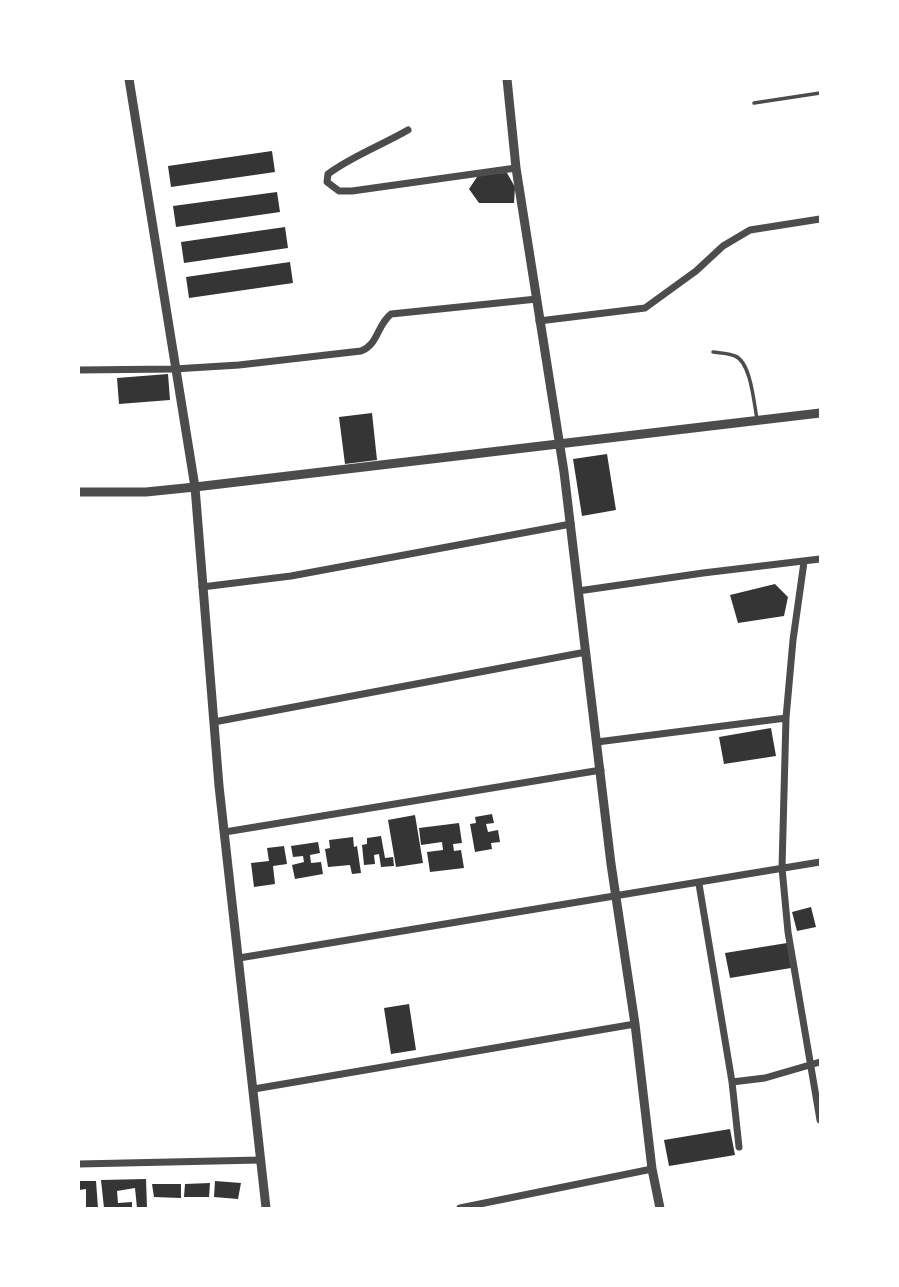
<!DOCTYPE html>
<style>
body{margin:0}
#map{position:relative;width:899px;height:1287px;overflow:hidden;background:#fff;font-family:Lora,serif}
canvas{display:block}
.frame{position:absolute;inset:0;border:80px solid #fff;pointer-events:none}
</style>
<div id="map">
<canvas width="899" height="1287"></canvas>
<div class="frame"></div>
</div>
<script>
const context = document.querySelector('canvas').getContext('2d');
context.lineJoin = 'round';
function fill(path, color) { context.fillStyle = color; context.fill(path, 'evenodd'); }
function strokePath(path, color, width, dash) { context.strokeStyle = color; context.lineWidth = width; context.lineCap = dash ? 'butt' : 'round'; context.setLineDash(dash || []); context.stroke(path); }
fill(new Path2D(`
 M 272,151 L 275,172 L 171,187 L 168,166 Z
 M 507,173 L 515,187 L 514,203 L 479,203 L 469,189 L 479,174 Z
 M 277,192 L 280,212 L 176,227 L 173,206 Z
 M 285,227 L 288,248 L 184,263 L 181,242 Z
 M 290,262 L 293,283 L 189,298 L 186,277 Z
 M 168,374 L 170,400 L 119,404 L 117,378 Z
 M 372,413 L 377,460 L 345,464 L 339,417 Z
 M 607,454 L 616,510 L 582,516 L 573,459 Z
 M 775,584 L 788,597 L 784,616 L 738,623 L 730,595 Z
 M 771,728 L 776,756 L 724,764 L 719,737 Z
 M 492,814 L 494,823 L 486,824 L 488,832 L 498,830 L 500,842 L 491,843 L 492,849 L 475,852 L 470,824 L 476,823 L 475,817 Z
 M 415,815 L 423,863 L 396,867 L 388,820 Z
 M 459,823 L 462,843 L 453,844 L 454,851 L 461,850 L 464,868 L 430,872 L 427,852 L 443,850 L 442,842 L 421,845 L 419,828 Z
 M 381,836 L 385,858 L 393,857 L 394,866 L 381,867 L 379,854 L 374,855 L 375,864 L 364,865 L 362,845 L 367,844 L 367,838 Z
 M 353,837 L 354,847 L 357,846 L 361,873 L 352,874 L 350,865 L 328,867 L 325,849 L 330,848 L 329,840 Z
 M 318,842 L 320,853 L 310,855 L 311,863 L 321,862 L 323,874 L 295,879 L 292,865 L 304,862 L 303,856 L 293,857 L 291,846 Z
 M 284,846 L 287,864 L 273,866 L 275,884 L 254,887 L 251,863 L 269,861 L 267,848 Z
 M 811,907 L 816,927 L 797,931 L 792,912 Z
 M 787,943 L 791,968 L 730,978 L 725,953 Z
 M 409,1004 L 416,1050 L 391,1054 L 384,1008 Z
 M 730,1129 L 735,1155 L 669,1166 L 664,1140 Z
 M 146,1179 L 147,1208 L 137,1208 L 135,1188 L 117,1191 L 118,1203 L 132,1202 L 132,1208 L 104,1208 L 101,1180 Z
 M 79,1181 L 96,1181 L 98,1208 L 86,1208 L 86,1189 L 79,1190 Z
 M 215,1181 L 241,1183 L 238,1199 L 214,1197 Z
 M 210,1183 L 209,1197 L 184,1197 L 185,1184 Z
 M 152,1184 L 181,1184 L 181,1198 L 154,1197 Z`), '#353535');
strokePath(new Path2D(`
 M 754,103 L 820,93
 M 713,352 C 720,353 729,353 735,356 C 751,362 754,404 757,419`), '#4c4c4c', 3.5);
strokePath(new Path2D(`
 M 408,130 C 382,145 350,157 328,174 L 327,182 L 339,191 L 352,191 L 516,168
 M 539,321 L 645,308 L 696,271 L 723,246 L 750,230 L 820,219
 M 79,370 L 174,369 L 239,365 L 361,351 C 378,345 377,325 391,314 L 537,299
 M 804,562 L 793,640 L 786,718 L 782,868 L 788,932 L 820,1120
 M 202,587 L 291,576 L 571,524
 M 578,591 L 703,573 L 820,559
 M 214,722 L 586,652
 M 597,742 L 786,718
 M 225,832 L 601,770
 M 699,884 L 732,1082 L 765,1078 L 820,1062
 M 239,958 L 820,862
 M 732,1082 L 739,1147
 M 254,1089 L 635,1024
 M 79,1164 L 261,1160
 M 460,1208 L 652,1169`), '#4c4c4c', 7);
strokePath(new Path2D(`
 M 129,79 L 195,487 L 219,786 L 266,1208
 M 507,79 L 516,168 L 564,472 L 611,864 L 635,1024 L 652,1169 L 660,1208
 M 79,492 L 146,492 L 195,487 L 820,413`), '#4c4c4c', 9);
</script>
